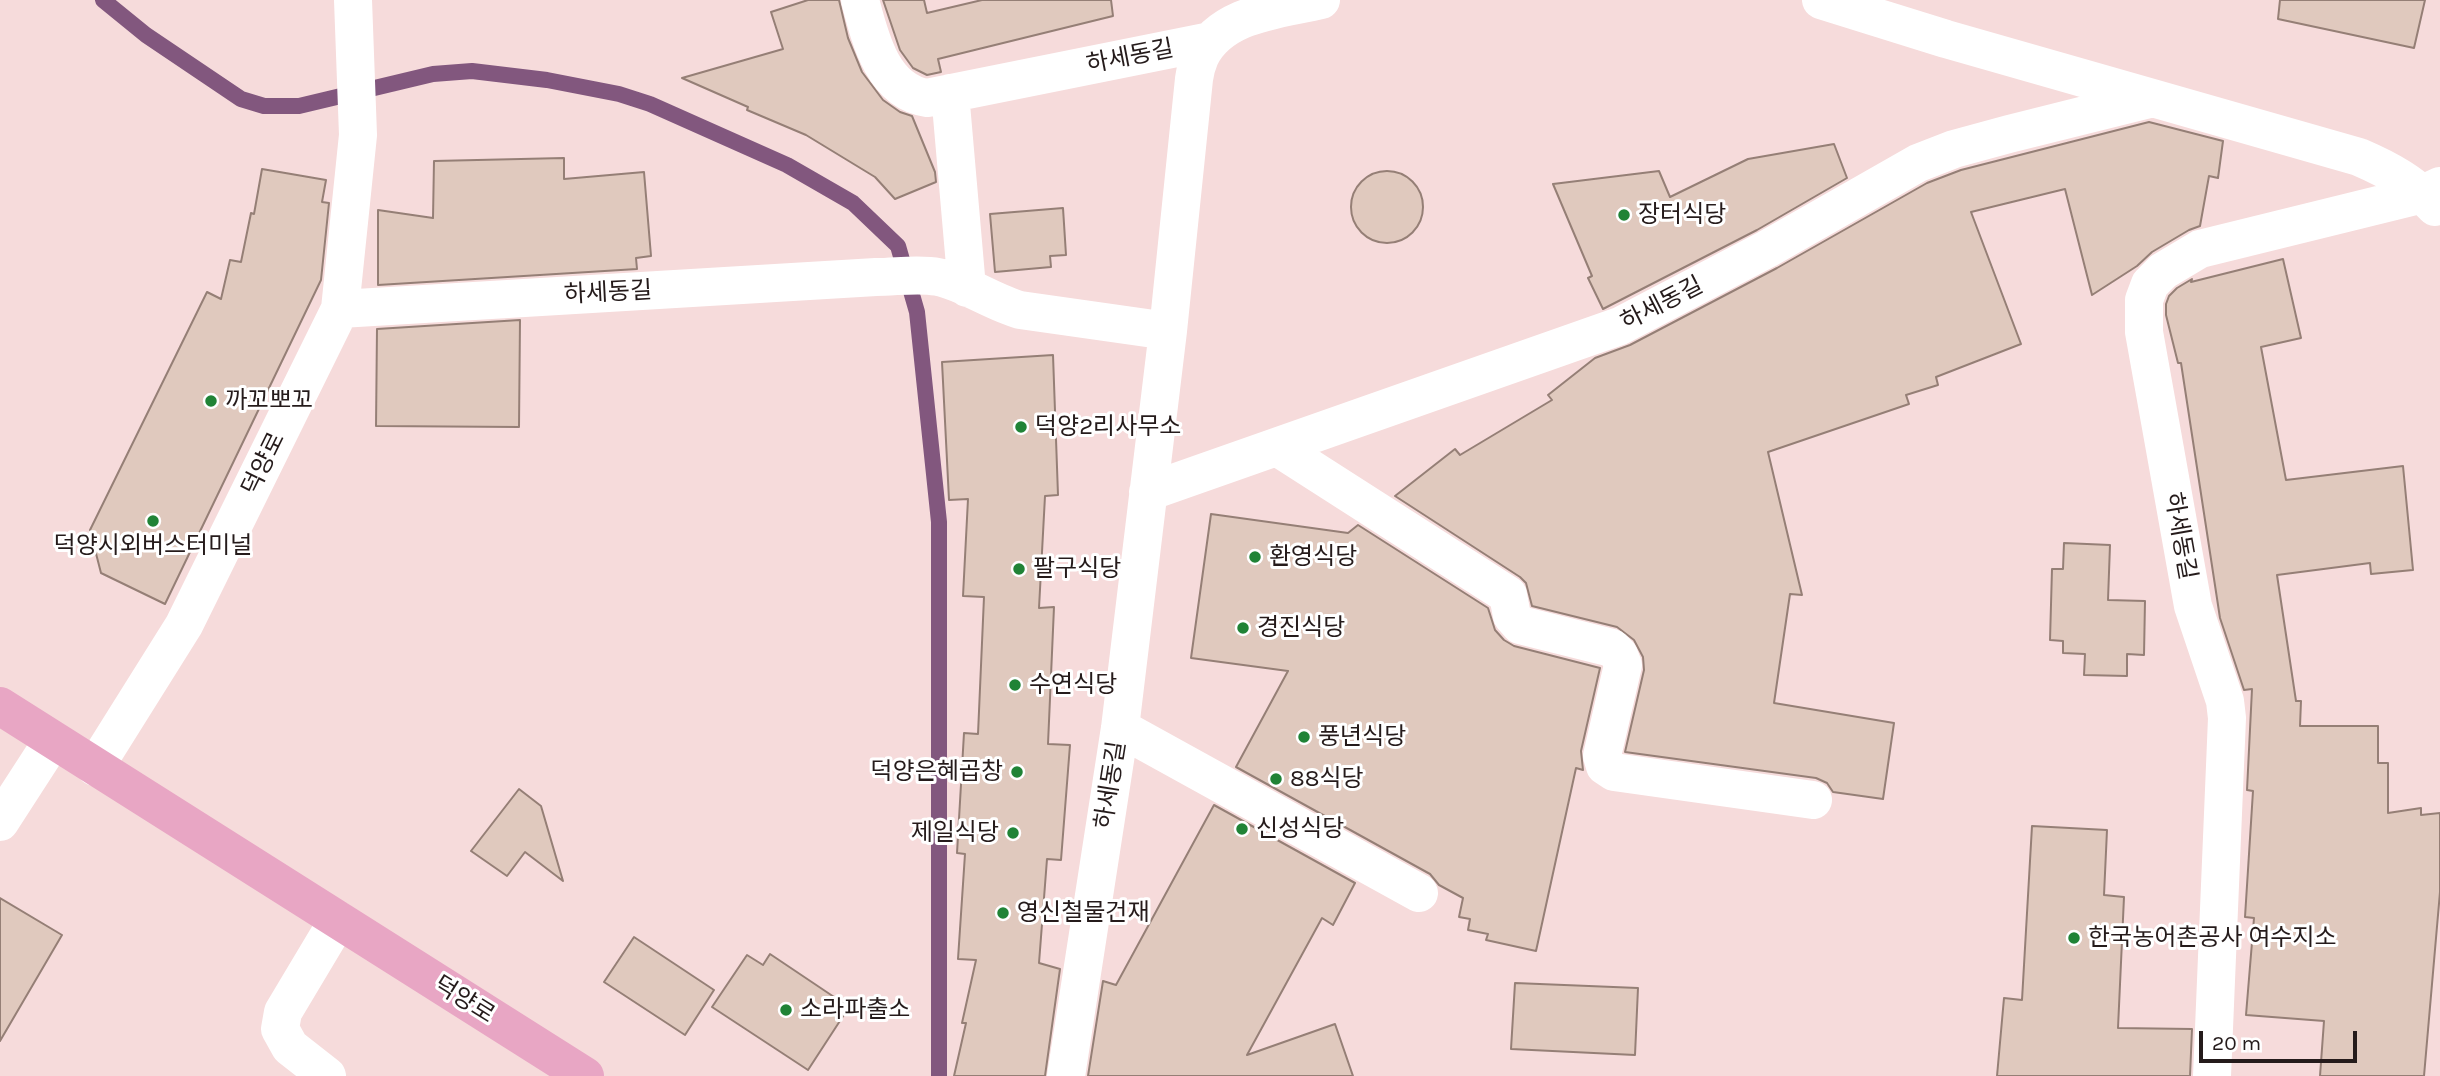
<!DOCTYPE html>
<meta charset="utf-8">
<style>
body{margin:0}
#map{position:relative;width:2440px;height:1076px;overflow:hidden;background:#f6dbdb;font-family:Karla,sans-serif}
canvas{display:block}
.scale{position:absolute;left:2199px;top:1031px;width:158px;height:32px;box-sizing:border-box;border:4px solid #251b1b;border-top:0;padding-left:9px;font-size:21px;line-height:24px;white-space:nowrap;color:#251b1b;-webkit-text-stroke:5px #fff;paint-order:stroke}
</style>
<div id="map">
<canvas width="2440" height="1076"></canvas>
<div class="scale">20 m</div>
</div>
<script>
const context = document.querySelector('canvas').getContext('2d');
context.lineJoin = 'round';
function strokePath(path, color, width, dash) { context.strokeStyle = color; context.lineWidth = width; context.lineCap = dash ? 'butt' : 'round'; context.setLineDash(dash || []); context.stroke(path); }
function fill(path, color) { context.fillStyle = color; context.fill(path, 'evenodd'); }
function drawText(font, color, halo, rows, align = 'center') {
  context.font = font + ' Karla,"Noto Sans KR",sans-serif'; context.lineWidth = 6; context.setLineDash([]); context.textBaseline = 'middle'; context.strokeStyle = halo; context.fillStyle = color; for (const [text, x, y, turn = 0] of rows) {
    context.save(); context.translate(x, y); context.rotate((+turn || 0) * Math.PI / 180); context.textAlign = isNaN(turn) ? turn : align; if (halo) context.strokeText(text, 0, 0); context.fillText(text, 0, 0); context.restore();
  }
}
strokePath(new Path2D(`
 M 103,0 L 146,35 L 241,99 L 264,106 L 299,106 L 433,74 L 472,71 L 547,80 L 619,94 L 650,104 L 787,165 L 853,203 L 898,246 L 917,312 L 939,522 L 939,1076`), '#82577e', 16);
const building = new Path2D(`
 M 808,0 L 839,0 L 848,38 L 862,72 L 883,100 L 900,112 L 912,116 L 935,172 L 936,182 L 895,199 L 875,177 L 806,135 L 747,110 L 748,107 L 682,78 L 783,49 L 771,12 Z
 M 883,0 L 924,0 L 927,13 L 982,0 L 1111,0 L 1113,16 L 938,59 L 941,72 L 927,75 L 913,68 L 900,50 Z
 M 2280,0 L 2425,0 L 2414,48 L 2278,19 Z
 M 2149,122 L 2223,141 L 2218,178 L 2209,176 L 2200,226 L 2189,230 L 2152,252 L 2137,266 L 2092,295 L 2065,189 L 1971,212 L 2021,344 L 1936,377 L 1938,385 L 1906,395 L 1909,404 L 1768,452 L 1802,595 L 1790,594 L 1774,703 L 1894,723 L 1883,799 L 1833,792 L 1827,783 L 1816,778 L 1625,752 L 1644,670 L 1643,657 L 1634,640 L 1617,627 L 1532,606 L 1526,583 L 1520,577 L 1395,496 L 1455,449 L 1460,455 L 1552,400 L 1548,395 L 1595,358 L 1630,345 L 1777,268 L 1927,183 L 1961,170 Z
 M 1834,144 L 1847,178 L 1757,230 L 1603,309 L 1588,278 L 1592,276 L 1553,184 L 1659,171 L 1670,197 L 1748,159 Z
 M 564,158 L 564,179 L 644,172 L 651,256 L 636,258 L 637,269 L 378,285 L 378,210 L 433,218 L 434,161 Z
 M 262,169 L 326,180 L 322,202 L 329,203 L 321,280 L 165,604 L 101,573 L 90,530 L 207,292 L 221,299 L 230,260 L 241,262 L 251,213 L 254,214 Z
 M1351 207a36 36 0 1 1 72 0a36 36 0 1 1-72 0Z
 M 1063,208 L 1066,255 L 1050,256 L 1051,267 L 995,272 L 990,214 Z
 M 2283,259 L 2301,338 L 2261,347 L 2286,480 L 2403,466 L 2413,570 L 2371,574 L 2370,563 L 2277,575 L 2296,701 L 2301,701 L 2300,726 L 2378,726 L 2378,763 L 2388,763 L 2388,813 L 2421,808 L 2421,815 L 2440,813 L 2440,892 L 2424,1076 L 2320,1076 L 2324,1021 L 2246,1015 L 2254,918 L 2245,917 L 2253,791 L 2247,790 L 2252,689 L 2244,690 L 2220,618 L 2181,363 L 2178,363 L 2166,315 L 2166,304 L 2169,296 L 2177,288 L 2192,279 L 2191,282 Z
 M 520,320 L 519,427 L 376,426 L 377,329 Z
 M 1053,355 L 1058,495 L 1045,496 L 1039,608 L 1054,607 L 1048,744 L 1070,745 L 1061,860 L 1047,859 L 1039,963 L 1060,969 L 1045,1076 L 954,1076 L 966,1023 L 962,1023 L 976,960 L 958,959 L 965,854 L 957,853 L 964,733 L 978,734 L 984,597 L 963,596 L 968,499 L 949,500 L 942,362 Z
 M 1211,514 L 1348,533 L 1358,525 L 1488,608 L 1495,630 L 1504,640 L 1514,646 L 1600,668 L 1581,751 L 1583,770 L 1576,768 L 1536,951 L 1486,940 L 1488,934 L 1468,930 L 1470,919 L 1459,917 L 1463,898 L 1439,885 L 1430,874 L 1236,767 L 1288,671 L 1191,658 Z
 M 2064,543 L 2110,545 L 2108,600 L 2145,601 L 2144,655 L 2127,654 L 2127,676 L 2084,675 L 2085,654 L 2063,653 L 2063,641 L 2050,640 L 2052,569 L 2063,569 Z
 M 519,789 L 541,806 L 563,881 L 525,852 L 507,876 L 471,851 Z
 M 1214,805 L 1355,883 L 1333,925 L 1322,918 L 1247,1055 L 1335,1024 L 1353,1076 L 1088,1076 L 1103,981 L 1116,985 Z
 M 2032,826 L 2107,830 L 2104,895 L 2124,897 L 2118,1028 L 2192,1029 L 2190,1076 L 1997,1076 L 2004,998 L 2022,1000 Z
 M 0,898 L 62,935 L 0,1041 Z
 M 634,937 L 714,990 L 685,1035 L 604,982 Z
 M 770,954 L 849,1007 L 808,1070 L 712,1007 L 747,955 L 763,965 Z
 M 1515,983 L 1638,988 L 1635,1055 L 1511,1049 Z`);
fill(building, '#e0c9be');
strokePath(building, '#957f76', 2);
strokePath(new Path2D(`
 M 860,0 C 870,38 882,91 927,98 L 1211,41
 M 1821,0 L 1946,39 L 2359,157 C 2389,170 2413,183 2435,207
 M 950,93 L 967,288
 M 340,309 L 876,277 C 896,277 919,273 938,277 C 966,283 992,302 1020,310 L 1168,331
 M 1277,447 L 1508,595 L 1512,616 L 1520,625 L 1612,648 L 1619,655 L 1623,665 L 1602,756 L 1605,766 L 1614,772 L 1813,800
 M 1148,492 L 1620,326 L 1767,249 L 1918,163 L 1954,149 L 2009,134 L 2153,98
 M 1120,728 L 1419,893
 M 95,767 L 184,625 L 340,309 L 358,135 L 353,0
 M 0,822 L 53,740
 M 327,1076 L 290,1047 L 280,1029 L 283,1012 L 338,920
 M 1066,1076 L 1120,728 L 1168,331 L 1194,79 C 1195,72 1197,64 1200,57 C 1221,13 1279,10 1321,0
 M 2212,1076 L 2227,718 L 2225,701 L 2193,606 L 2144,332 L 2144,300 L 2150,284 L 2163,271 L 2200,249 L 2423,194 L 2440,186`), '#fff', 38);
strokePath(new Path2D(`
 M 0,706 L 585,1076`), '#e8a6c4', 38);
for (const [x, y, r, color] of [
 [1624,215,7,"#208336"],
 [211,401,7,"#208336"],
 [1021,427,7,"#208336"],
 [153,521,7,"#208336"],
 [1255,557,7,"#208336"],
 [1019,569,7,"#208336"],
 [1243,628,7,"#208336"],
 [1015,685,7,"#208336"],
 [1304,737,7,"#208336"],
 [1017,772,7,"#208336"],
 [1276,779,7,"#208336"],
 [1242,829,7,"#208336"],
 [1013,833,7,"#208336"],
 [1003,913,7,"#208336"],
 [2074,938,7,"#208336"],
 [786,1010,7,"#208336"]
]) { const dot = new Path2D(); dot.arc(x, y, r, 0, 2 * Math.PI); context.fillStyle = color; context.fill(dot); strokePath(dot, '#fff', 2.5); }
drawText('24px', '#251b1b', '#fff', [
 ["하세동길",1130,57,-11],
 ["하세동길",608,293,-3],
 ["하세동길",1662,304,-27],
 ["덕양로",264,464,-64],
 ["하세동길",2180,536,80],
 ["하세동길",1111,785,-81],
 ["덕양로",464,1000,32]
]);
drawText('24px', '#251b1b', '#fff', [
 ["장터식당",1638,215],
 ["까꼬뽀꼬",225,401],
 ["덕양2리사무소",1035,427],
 ["덕양시외버스터미널",153,546,"center"],
 ["환영식당",1269,557],
 ["팔구식당",1033,569],
 ["경진식당",1257,628],
 ["수연식당",1029,685],
 ["풍년식당",1318,737],
 ["덕양은혜곱창",1003,772,"right"],
 ["88식당",1290,779],
 ["신성식당",1256,829],
 ["제일식당",999,833,"right"],
 ["영신철물건재",1017,913],
 ["한국농어촌공사 여수지소",2088,938],
 ["소라파출소",800,1010]
], 'left');
</script>
